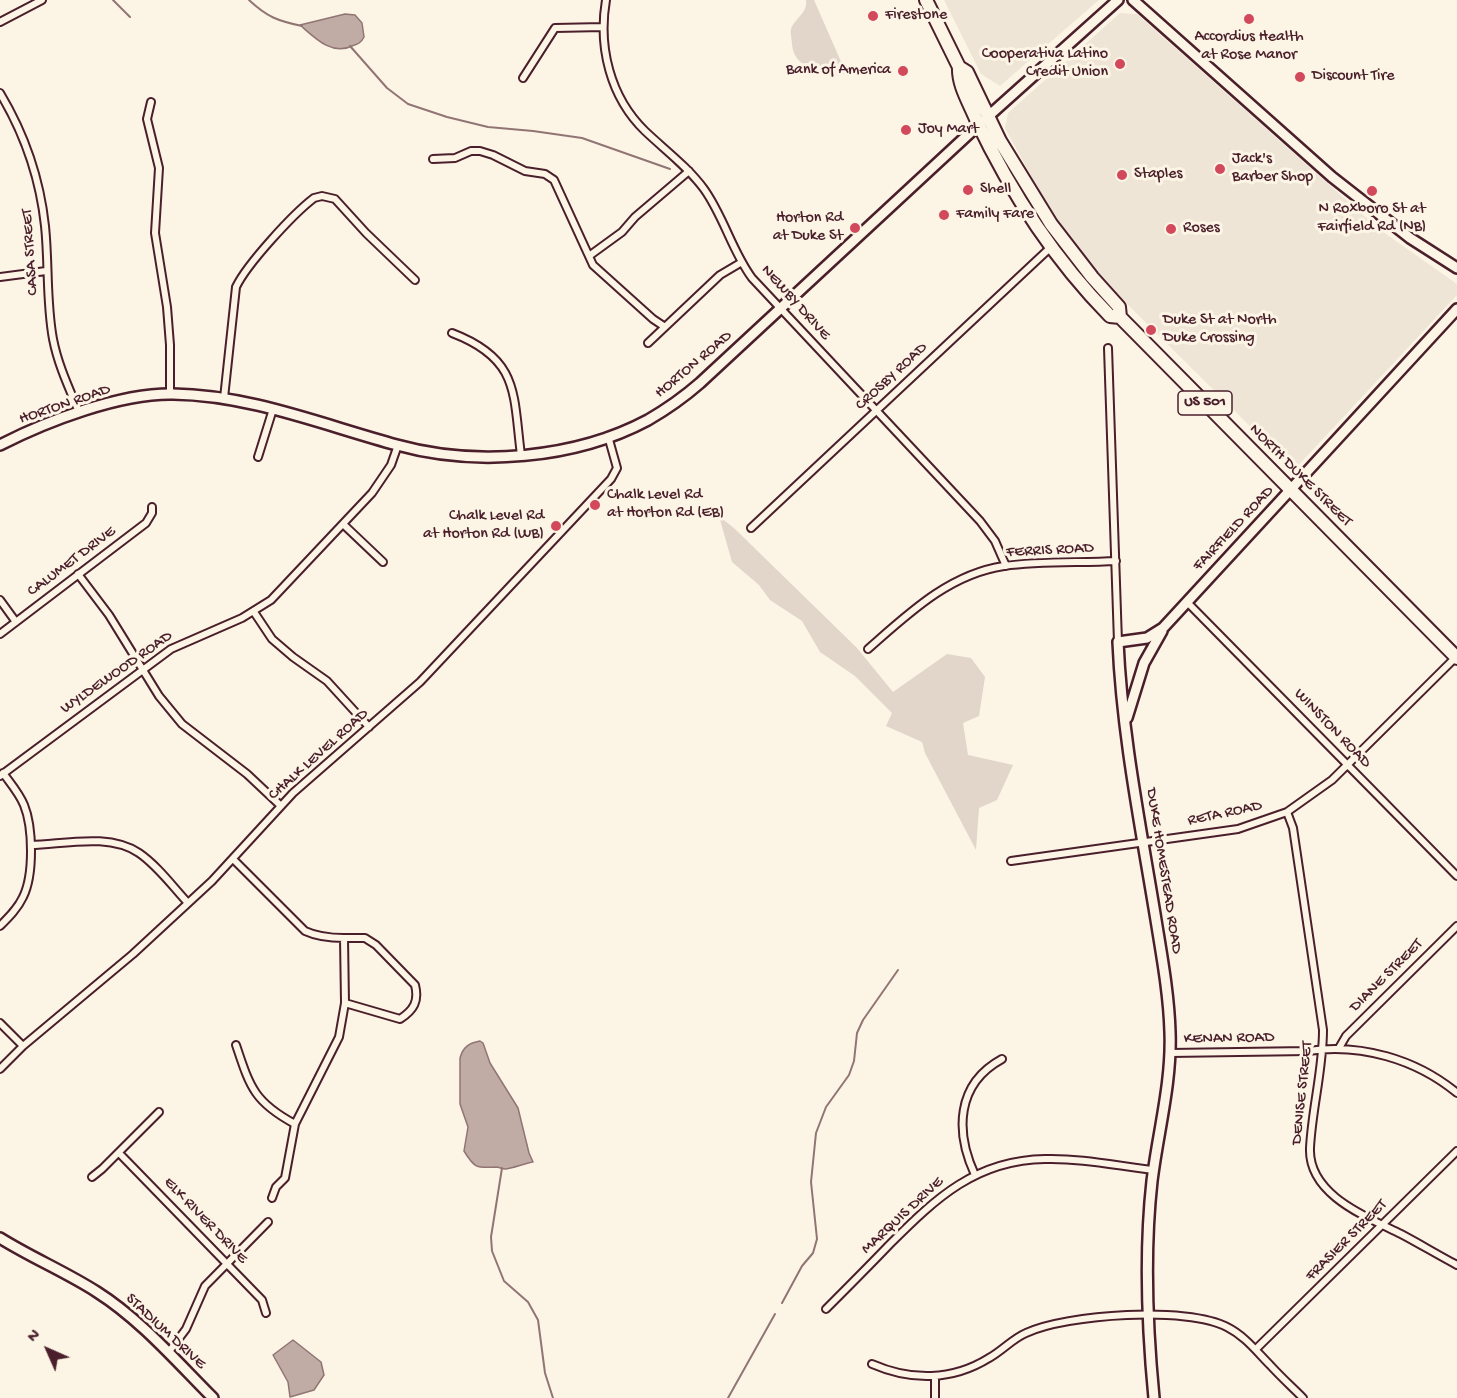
<!DOCTYPE html>
<style>
body{margin:0}
#map{position:relative;width:1457px;height:1398px;overflow:hidden;background:#fcf5e5;font-family:"Gochi Hand",sans-serif}
canvas{display:block}
.north{position:absolute;left:18px;top:1320px;width:60px;height:60px;-webkit-text-stroke:4px #fcf5e5;paint-order:stroke;rotate:315deg;font-size:16px;font-weight:700;line-height:24px;text-align:center;color:#4a1f2b}
.north::after{content:'';display:block;margin:auto;width:21px;height:27px;background:#4a1f2b;clip-path:polygon(50% 0,100% 100%,50% 72%,0 100%)}
</style>
<div id="map">
<canvas width="1457" height="1398"></canvas>
<div class="north">N</div>
</div>
<script>
const context = document.querySelector('canvas').getContext('2d');
context.lineJoin = 'round';
function fill(path, color) { context.fillStyle = color; context.fill(path, 'evenodd'); }
function strokePath(path, color, width, dash) { context.strokeStyle = color; context.lineWidth = width; context.lineCap = dash ? 'butt' : 'round'; context.setLineDash(dash || []); context.stroke(path); }
function drawText(font, color, halo, rows, align = 'center') {
  context.font = font + ' "Gochi Hand",sans-serif'; context.lineWidth = 6; context.setLineDash([]); context.textBaseline = 'middle'; context.strokeStyle = halo; context.fillStyle = color; for (const [text, x, y, turn = 0] of rows) {
    context.save(); context.translate(x, y); context.rotate((+turn || 0) * Math.PI / 180); context.textAlign = isNaN(turn) ? turn : align; if (halo) context.strokeText(text, 0, 0); context.fillText(text, 0, 0); context.restore();
  }
}
fill(new Path2D(`
 M 944,0 L 1099,0 L 1000,86 L 981,74 Z
 M 1120,13 L 1137,14 L 1379,229 L 1457,284 L 1457,295 L 1294,470 L 1104,281 L 1061,224 L 1037,187 L 1005,128 L 1008,113 Z`), '#eee5d7');
fill(new Path2D(`
 M 806,0 L 814,0 L 846,73 L 840,76 C 819,70 794,69 792,44 C 792,40 790,33 791,29 C 795,18 808,13 806,0 Z
 M 719,516 L 735,529 L 857,648 L 893,692 L 947,654 L 971,658 L 985,677 L 979,716 L 963,723 L 968,755 L 1013,765 L 997,800 L 979,808 L 976,850 L 925,753 L 922,742 L 886,726 L 892,713 L 855,676 L 820,652 L 802,621 L 770,600 L 759,585 L 732,562 Z`), '#e2d5ca');
const water = new Path2D(`
 M 345,14 L 355,15 L 362,23 L 364,37 C 361,43 358,44 352,46 C 332,56 315,38 300,25 Z
 M 480,1041 L 483,1043 L 490,1063 L 518,1108 L 529,1153 L 533,1162 C 526,1163 511,1169 505,1169 C 502,1169 499,1167 496,1167 C 477,1168 475,1169 464,1151 L 468,1127 L 460,1104 L 460,1058 C 463,1047 469,1043 480,1041 Z
 M 293,1340 L 321,1362 L 324,1375 L 314,1390 L 290,1397 L 288,1382 L 273,1355 Z`);
fill(water, '#c0aca5');
strokePath(water, '#917474', 1.5);
strokePath(new Path2D(`
 M 113,0 L 130,17
 M 249,0 C 267,17 278,21 302,26
 M 350,46 L 387,88 L 408,104 L 447,117 L 488,127 L 533,131 L 582,138 L 670,169
 M 502,1168 L 491,1237 L 492,1251 L 504,1281 L 528,1302 L 538,1320 L 545,1373 L 553,1398
 M 782,1303 L 802,1266 L 813,1253 L 817,1239 L 811,1182 L 816,1133 L 826,1107 L 849,1075 L 854,1061 L 857,1033 L 863,1020 L 898,970
 M 728,1398 L 775,1314`), '#917474', 2);
const street = new Path2D(`
 M 606,0 C 598,47 610,97 645,131 C 665,150 688,167 704,189 C 724,217 732,251 752,278 L 980,521 L 995,541 L 1006,566
 M 0,22 L 42,0
 M 523,78 L 555,28 L 603,27
 M 0,93 C 24,133 40,179 45,226 C 49,264 46,301 53,339 C 58,365 69,388 79,412
 M 151,102 L 147,119 L 159,168 L 155,233 L 167,307 L 170,345 L 170,394
 M 433,159 L 455,158 L 471,151 L 480,151 L 493,155 L 525,171 L 545,174 L 554,180 L 593,265 L 653,319 L 665,327
 M 589,256 L 622,232 L 635,217 L 689,171
 M 0,277 L 46,271
 M 452,333 C 520,359 513,394 521,455
 M 648,343 L 720,275 L 742,262
 M 1108,348 L 1118,642
 M 224,398 L 236,287 C 247,264 293,214 314,198 L 322,196 L 335,199 L 366,233 L 415,280
 M 258,457 L 273,409
 M 343,524 L 383,562
 M 751,528 L 1051,247
 M 78,574 L 109,615 L 159,696 L 182,724 L 247,774 L 281,806
 M 0,600 L 16,622
 M 1187,602 L 1457,876
 M 254,612 L 272,639 L 293,657 L 327,681 L 369,727
 M 0,634 L 146,523 L 152,513 L 152,507
 M 868,649 C 908,614 949,574 1004,566 C 1041,561 1079,563 1116,561
 M 0,776 L 171,649 L 242,618 L 271,600 L 372,493 L 391,465 L 398,445
 M 1287,812 L 1293,828 L 1323,1030 C 1323,1070 1312,1108 1310,1148 C 1308,1195 1367,1217 1401,1234 C 1420,1244 1438,1255 1457,1265
 M 31,845 C 65,844 109,833 139,853 C 158,866 173,887 188,903
 M 233,859 L 305,931 C 318,937 330,938 344,938 L 345,1003 L 339,1037 L 295,1124 L 285,1178 L 276,1187 L 272,1198
 M 1011,861 L 1238,829 L 1287,812 L 1332,780 L 1456,657
 M 0,926 C 9,917 18,908 23,897 C 34,875 33,827 24,805 C 19,793 11,784 3,773
 M 344,938 L 365,938 L 376,945 L 415,985 C 419,1001 414,1010 400,1019 L 345,1003
 M 0,1023 L 23,1046
 M 236,1045 C 250,1087 254,1102 295,1124
 M 1339,1048 L 1346,1036 L 1457,926
 M 1170,1053 L 1308,1051 C 1360,1043 1416,1059 1457,1093
 M 0,1069 L 23,1046 L 133,954 L 212,881 L 293,793 L 420,682 L 611,479 L 617,468 L 608,436
 M 119,1153 L 262,1300 L 266,1313
 M 975,1175 C 955,1132 956,1084 1002,1059
 M 92,1177 L 102,1169 L 159,1112
 M 826,1309 C 848,1287 869,1266 890,1244 C 936,1198 976,1160 1045,1159 C 1082,1158 1118,1166 1154,1170
 M 1256,1349 L 1457,1151
 M 168,1353 L 186,1329 L 205,1286 L 268,1222
 M 872,1364 C 911,1381 952,1381 989,1358 C 1002,1351 1012,1339 1026,1333 C 1066,1314 1188,1306 1227,1327 C 1245,1336 1257,1352 1271,1366 C 1281,1377 1292,1387 1303,1398
 M 935,1377 L 935,1398`);
const secondary = new Path2D(`
 M 0,445 C 47,421 120,393 173,394 C 250,395 323,425 397,445 C 476,467 575,459 648,420 C 667,409 684,397 700,383 L 973,130 L 1118,0
 M 1127,718 L 1144,663 L 1162,631
 M 0,1238 C 32,1258 66,1272 97,1292 C 141,1320 176,1361 213,1398
 M 1154,1398 C 1147,1326 1144,1253 1152,1181 C 1158,1132 1172,1082 1170,1032 C 1169,995 1162,957 1156,920 C 1141,828 1122,735 1118,642 L 1147,638 L 1163,628 L 1457,309`);
const primary = new Path2D(`
 M 1133,0 L 1332,177 L 1410,238 L 1457,268`);
const highway = new Path2D(`
 M 926,0 L 959,67 C 958,85 969,102 976,119 C 1010,191 1054,259 1110,316 L 1120,317
 M 959,67 L 967,72 L 1000,141 L 1051,224 L 1092,277 L 1119,307 L 1120,317 L 1457,658`);
strokePath(street, '#4a1f2b', 10);
strokePath(secondary, '#4a1f2b', 14);
strokePath(primary, '#4a1f2b', 14);
strokePath(highway, '#4a1f2b', 16);
strokePath(street, '#fcf5e5', 6);
strokePath(secondary, '#fcf5e5', 9);
strokePath(primary, '#fcf5e5', 9);
strokePath(highway, '#fcf5e5', 12);
for (const [x, y, r, color] of [
 [873,16,6,"#d1495b"],
 [1249,19,6,"#d1495b"],
 [1120,64,6,"#d1495b"],
 [903,71,6,"#d1495b"],
 [1300,77,6,"#d1495b"],
 [906,130,6,"#d1495b"],
 [1220,169,6,"#d1495b"],
 [1122,175,6,"#d1495b"],
 [968,190,6,"#d1495b"],
 [1372,191,6,"#d1495b"],
 [944,215,6,"#d1495b"],
 [855,228,6,"#d1495b"],
 [1171,229,6,"#d1495b"],
 [1151,330,6,"#d1495b"],
 [595,505,6,"#d1495b"],
 [556,526,6,"#d1495b"]
]) { const dot = new Path2D(); dot.arc(x, y, r, 0, 2 * Math.PI); context.fillStyle = color; context.fill(dot); strokePath(dot, '#fcf5e5', 2); }
for (const [x, y, w] of [
 [1205,403,54]
]) { const box = new Path2D(); box.roundRect(x - w / 2, y - 12, w, 24, 4.5); context.fillStyle = '#fcf5e5'; context.fill(box); strokePath(box, '#4a1f2b', 1.5); }
drawText('bold 15px', '#4a1f2b', null, [
 ["US 501",1205,403]
]);
drawText('16px', '#4a1f2b', '#fcf5e5', [
 ["Firestone",885,16],
 ["Accordius Health",1249,38,"center"],
 ["at Rose Manor",1249,56,"center"],
 ["Cooperativa Latino",1108,55,"right"],
 ["Credit Union",1108,73,"right"],
 ["Bank of America",891,71,"right"],
 ["Discount Tire",1312,77],
 ["Joy Mart",918,130],
 ["Jack's",1232,160],
 ["Barber Shop",1232,178],
 ["Staples",1134,175],
 ["Shell",980,190],
 ["N Roxboro St at",1372,210,"center"],
 ["Fairfield Rd (NB)",1372,228,"center"],
 ["Family Fare",956,215],
 ["Horton Rd",843,219,"right"],
 ["at Duke St",843,237,"right"],
 ["Roses",1183,229],
 ["Duke St at North",1163,321],
 ["Duke Crossing",1163,339],
 ["Chalk Level Rd",607,496],
 ["at Horton Rd (EB)",607,514],
 ["Chalk Level Rd",544,517,"right"],
 ["at Horton Rd (WB)",544,535,"right"]
], 'left');
drawText('16px', '#4a1f2b', '#fcf5e5', [
 ["CASA STREET",31,252,-94],
 ["NEWBY DRIVE",795,303,48],
 ["HORTON ROAD",694,365,-40],
 ["CROSBY ROAD",892,377,-43],
 ["HORTON ROAD",65,405,-19],
 ["NORTH DUKE STREET",1300,476,45],
 ["FAIRFIELD ROAD",1234,529,-47],
 ["FERRIS ROAD",1050,551,-3],
 ["CALUMET DRIVE",72,562,-37],
 ["WYLDEWOOD ROAD",117,673,-35],
 ["WINSTON ROAD",1332,729,46],
 ["CHALK LEVEL ROAD",319,755,-42],
 ["RETA ROAD",1225,814,-12],
 ["DUKE HOMESTEAD ROAD",1163,871,81],
 ["DIANE STREET",1387,976,-45],
 ["KENAN ROAD",1229,1039,-1],
 ["DENISE STREET",1303,1093,-84],
 ["MARQUIS DRIVE",903,1216,-43],
 ["ELK RIVER DRIVE",205,1221,46],
 ["FRASIER STREET",1347,1241,-45],
 ["STADIUM DRIVE",165,1332,43]
]);
</script>
